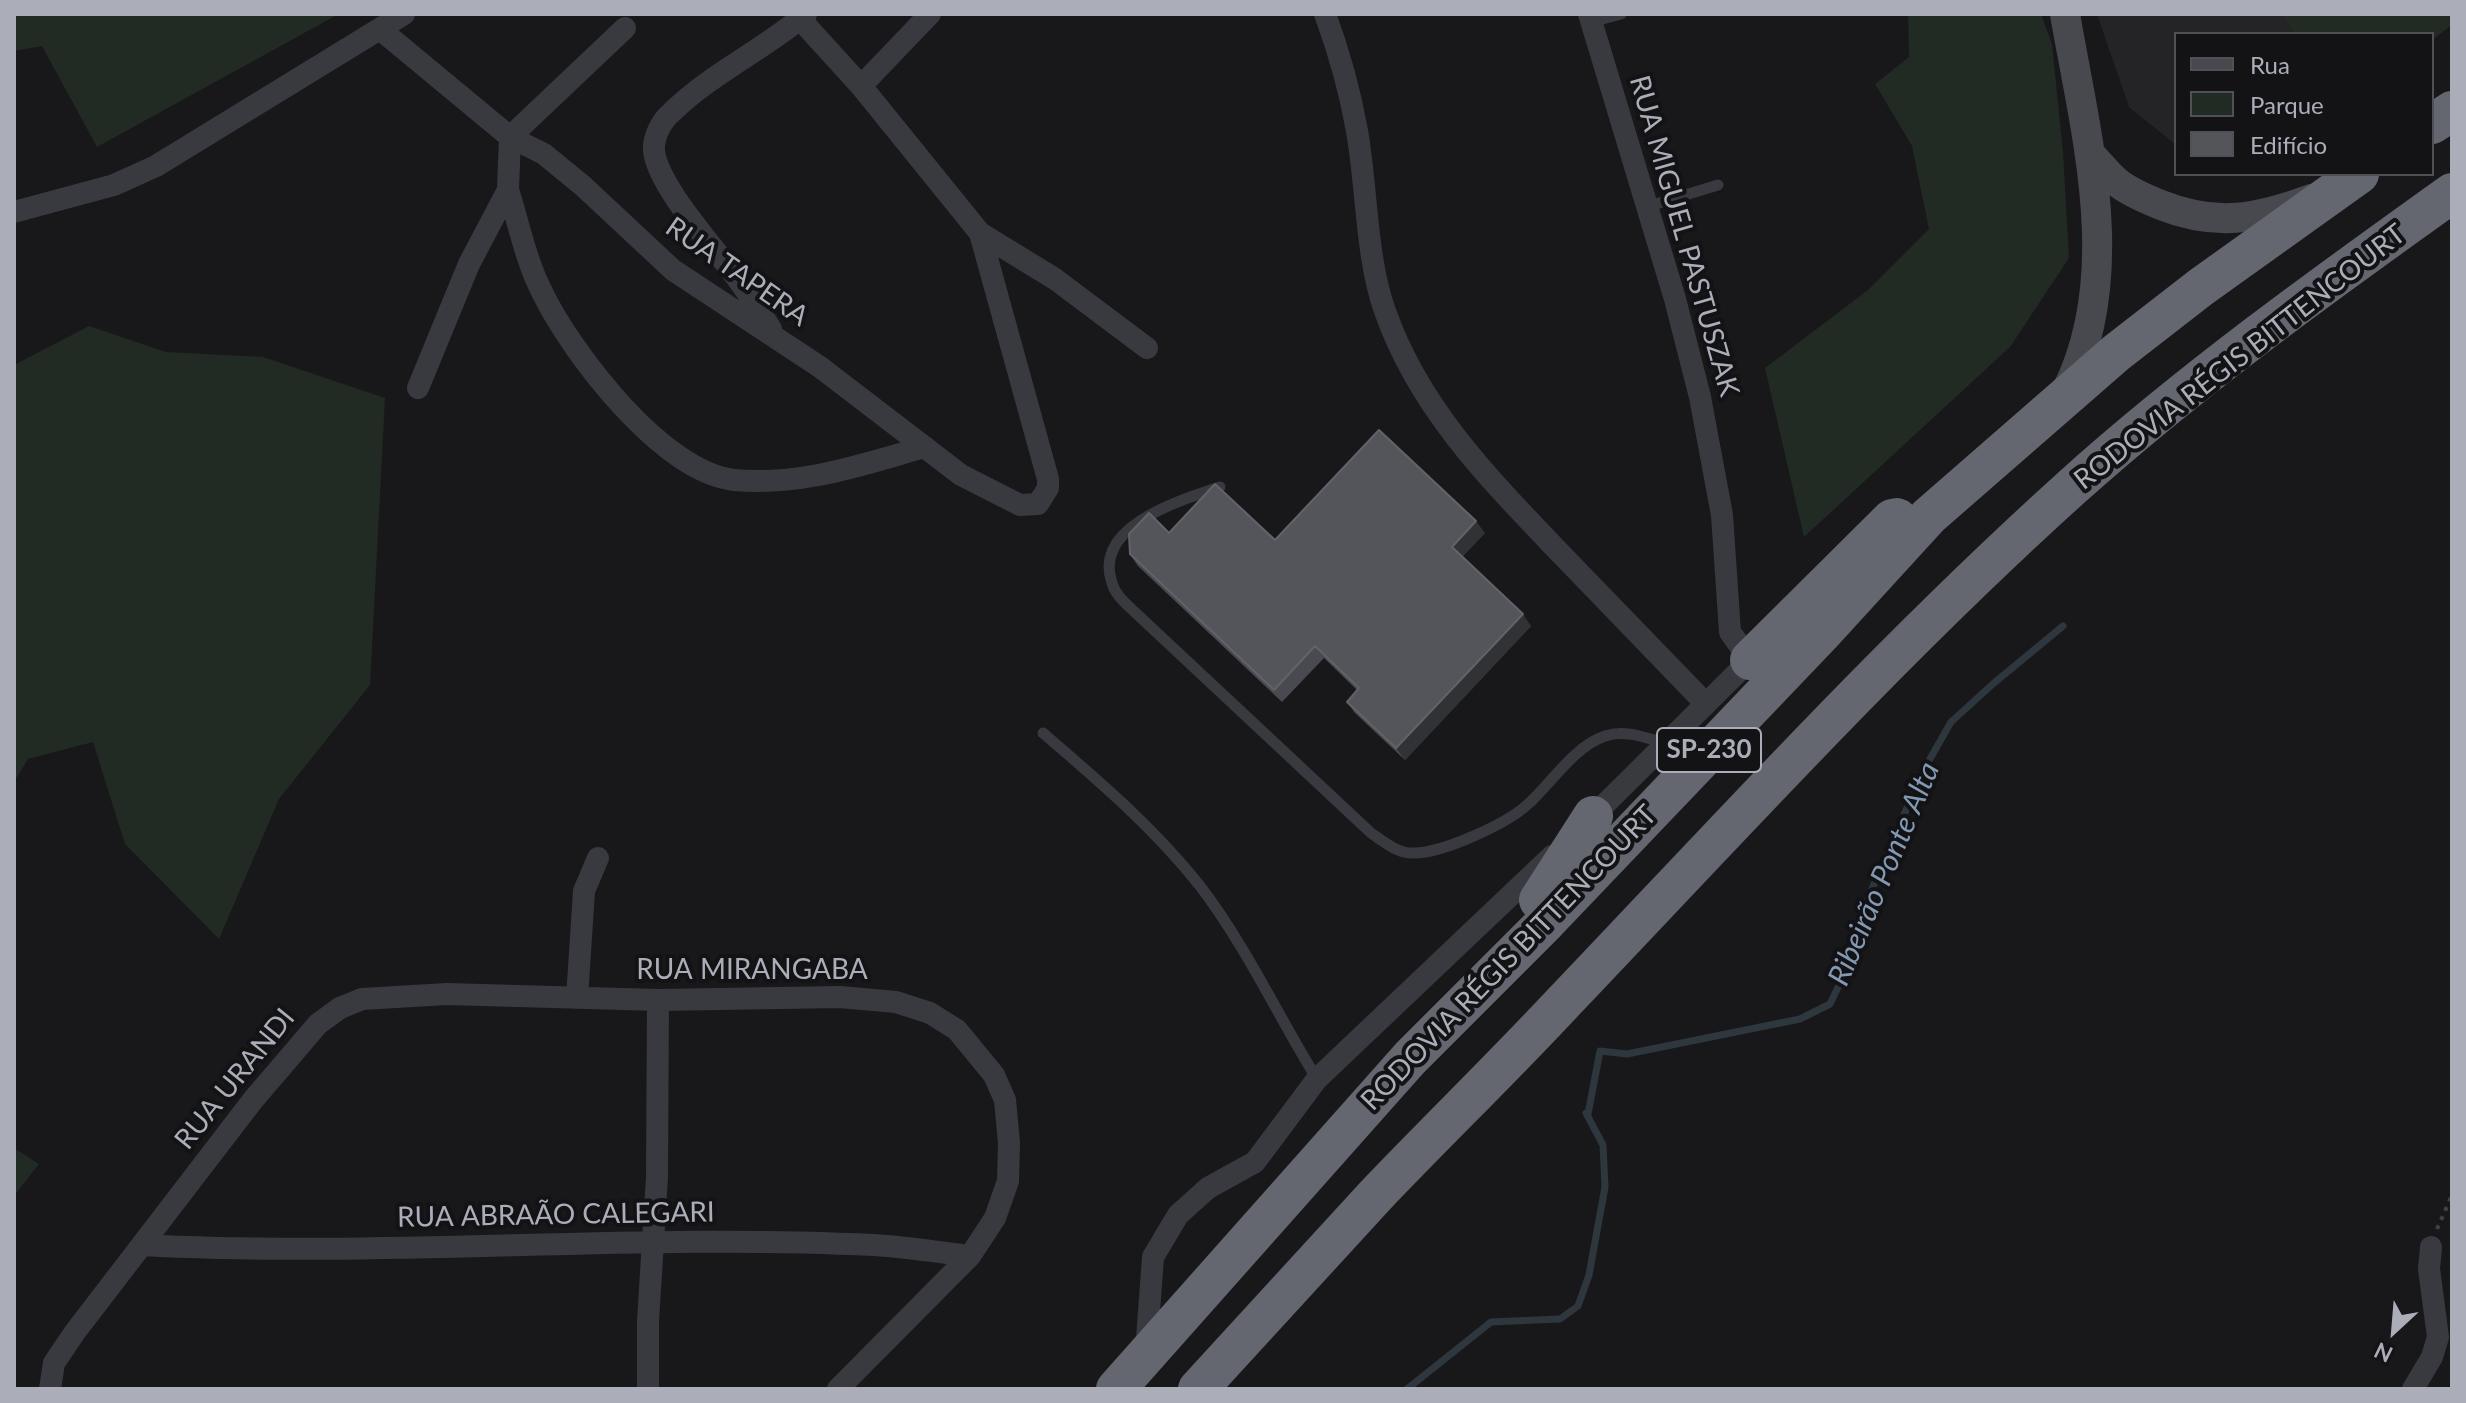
<!DOCTYPE html>
<meta charset="utf-8">
<style>
body{margin:0}
#map{position:relative;width:2466px;height:1403px;overflow:hidden;background:#18181a;font-family:Lato,sans-serif}
canvas{display:block}
.frame{position:absolute;inset:0;border:16px solid #abaeb9;pointer-events:none}
.legend{position:absolute;left:2174px;top:32px;width:260px;height:144px;box-sizing:border-box;background:#131315;border:2px solid #505157;margin:0;padding:10px 14px;list-style:none;font-size:24px;color:#abaeb9}
.legend li{display:flex;align-items:center;gap:16px;height:40px}
.legend b{width:40px;border:2px solid #505157}
.north{position:absolute;left:2354px;top:1291px;width:80px;height:80px;-webkit-text-stroke:6px #131315;paint-order:stroke;rotate:206deg;font-size:22px;font-weight:700;line-height:32px;text-align:center;color:#abaeb9}
.north::after{content:'';display:block;margin:auto;width:28px;height:36px;background:#abaeb9;clip-path:polygon(50% 0,100% 100%,50% 72%,0 100%)}
</style>
<div id="map">
<canvas width="2466" height="1403"></canvas>
<div class="frame"></div>
<ul class="legend">
<li><b style="height:10px;background:#47494f"></b>Rua</li>
<li><b style="height:22px;background:#222a24"></b>Parque</li>
<li><b style="height:22px;background:#54555a"></b>Edifício</li>
</ul>
<div class="north">N</div>
</div>
<script>
const context = document.querySelector('canvas').getContext('2d');
context.lineJoin = 'round';
function fill(path, color) { context.fillStyle = color; context.fill(path, 'evenodd'); }
function strokePath(path, color, width, dash) { context.strokeStyle = color; context.lineWidth = width; context.lineCap = dash ? 'butt' : 'round'; context.setLineDash(dash || []); context.stroke(path); }
function drawText(font, color, halo, rows, align = 'center') {
  context.font = font + ' Lato,sans-serif'; context.lineWidth = 8; context.setLineDash([]); context.textBaseline = 'middle'; context.strokeStyle = halo; context.fillStyle = color; for (const [text, x, y, turn = 0] of rows) {
    context.save(); context.translate(x, y); context.rotate((+turn || 0) * Math.PI / 180); context.textAlign = isNaN(turn) ? turn : align; if (halo) context.strokeText(text, 0, 0); context.fillText(text, 0, 0); context.restore();
  }
}
fill(new Path2D(`
 M 2097,14 L 2288,14 L 2283,18 L 2295,34 L 2176,34 L 2176,145 L 2129,107 Z`), '#242427');
fill(new Path2D(`
 M 14,14 L 336,14 L 337,15 L 97,147 L 42,46 L 14,51 Z
 M 1908,14 L 2041,14 L 2052,44 L 2063,152 L 2069,258 L 2010,347 L 1804,537 L 1765,368 L 1868,290 L 1929,229 L 1912,146 L 1875,84 L 1909,57 Z
 M 2288,14 L 2452,14 L 2452,25 L 2432,40 L 2432,34 L 2295,34 L 2283,18 Z
 M 89,326 L 166,352 L 263,357 L 385,398 L 370,685 L 279,799 L 219,939 L 125,844 L 93,742 L 28,759 L 14,782 L 14,365 Z
 M 14,1148 L 39,1164 L 14,1196 Z`), '#222a24');
strokePath(new Path2D(`
 M 1407,1389 L 1491,1322 L 1560,1319 L 1578,1306 L 1589,1275 L 1605,1187 L 1603,1145 L 1586,1113 L 1588,1114 L 1600,1051 L 1627,1054 L 1800,1019 L 1830,1004 L 1842,979 L 1856,926 L 1922,773 L 1951,722 L 1994,683 L 2063,626`), '#2e363e', 7);
strokePath(new Path2D(`
 M 2437,1229 L 2452,1195`), '#3f4146', 4, [4, 6]);
strokePath(new Path2D(`
 M 1591,22 L 1621,14
 M 1646,207 L 1718,185
 M 1220,487 C 1181,500 1092,526 1112,583 C 1116,597 1129,606 1139,616 L 1371,833 C 1384,842 1398,854 1414,853 C 1443,853 1506,824 1527,805 C 1551,784 1573,747 1605,736 C 1625,729 1646,738 1665,743
 M 1043,733 C 1099,781 1154,828 1200,886 C 1246,946 1278,1016 1317,1079`), '#393a3f', 11);
strokePath(new Path2D(`
 M 1325,14 C 1339,52 1350,91 1357,131 C 1367,187 1366,259 1385,311 C 1419,409 1492,482 1562,555 C 1610,604 1658,654 1706,704
 M 381,30 L 510,137 L 544,154 L 583,186 L 673,270 L 820,367 L 961,475 L 1020,505 L 1038,504 L 1048,488 L 1048,479 L 980,233 L 861,86 L 800,19
 M 861,86 L 930,14
 M 508,190 C 519,224 526,262 543,294 C 573,355 663,472 734,480 C 803,486 860,465 925,447
 M 14,212 L 114,185 L 156,166 L 404,14
 M 980,233 L 1055,279 L 1147,348
 M 771,329 C 759,310 747,291 733,273 C 712,245 656,183 654,150 C 653,137 662,120 672,112 C 712,73 763,50 806,14
 M 418,388 L 469,264 L 508,190 L 510,137 L 625,28
 M 1585,824 L 1750,660 L 1730,632 L 1722,515 L 1700,397 L 1675,299 L 1589,14
 M 577,998 L 584,891 L 598,858
 M 142,1245 C 386,1258 630,1233 874,1245 C 906,1247 938,1252 970,1256
 M 1146,1352 L 1153,1257 L 1178,1215 L 1208,1188 L 1255,1162 L 1317,1079 L 1552,856
 M 50,1389 L 54,1363 L 75,1332 L 253,1100 L 318,1024 L 340,1008 L 362,999 L 447,994 L 658,1000 L 840,997 L 896,1002 L 930,1013 L 957,1030 L 994,1075 L 1005,1100 L 1009,1143 L 1008,1181 L 995,1218 L 970,1256 L 838,1389
 M 648,1389 L 648,1321 L 657,1177 L 658,1000
 M 2413,1389 L 2432,1357 L 2438,1337 L 2429,1269 L 2431,1247`), '#393a3f', 22);
strokePath(new Path2D(`
 M 2065,14 C 2086,136 2125,275 2066,392
 M 2091,155 C 2100,164 2108,175 2117,182 C 2129,192 2146,199 2161,205 C 2216,227 2257,219 2311,199`), '#47494f', 30);
strokePath(new Path2D(`
 M 2432,124 L 2452,111
 M 1750,660 L 1892,519 L 1897,518
 M 1539,900 L 1593,816
 M 1116,1389 L 1410,1058 L 1547,921 L 1823,632 L 1929,516 L 2116,353 L 2201,287 L 2359,174
 M 1198,1389 C 1257,1325 1316,1260 1375,1196 C 1435,1133 1498,1072 1558,1008 C 1726,832 1891,650 2072,487 C 2191,380 2322,286 2452,193`), '#656770', 40);
fill(new Path2D(`
 M 1169,533 L 1275,540 L 1485,533 L 1462,557 L 1531,626 L 1405,760 L 1355,713 L 1347,702 L 1357,690 L 1324,658 L 1282,702 L 1138,566 L 1130,554 Z`), '#494a4f');
fill(new Path2D(`
 M 1476,521 L 1485,533 L 1460,559 L 1452,547 Z
 M 1523,614 L 1531,626 L 1405,760 L 1396,748 Z`), '#313235');
const building = new Path2D(`
 M 1379,430 L 1476,521 L 1452,547 L 1523,614 L 1396,748 L 1347,702 L 1359,688 L 1315,646 L 1274,690 L 1130,554 L 1129,534 L 1149,513 L 1169,533 L 1215,484 L 1275,540 Z`);
fill(building, '#54555a');
strokePath(building, '#626369', 2);
for (const [x, y, w] of [
 [1709,750,104]
]) { const box = new Path2D(); box.roundRect(x - w / 2, y - 22, w, 44, 6); context.fillStyle = '#131315'; context.fill(box); strokePath(box, '#abaeb9', 2); }
drawText('bold 26px', '#abaeb9', null, [
 ["SP-230",1709,750]
]);
drawText('28px', '#abaeb9', '#131315', [
 ["RUA MIGUEL PASTUSZAK",1684,236,74],
 ["RUA TAPERA",737,272,35],
 ["RODOVIA RÉGIS BITTENCOURT",2240,357,-38],
 ["RODOVIA RÉGIS BITTENCOURT",1509,958,-46],
 ["RUA MIRANGABA",752,970],
 ["RUA URANDI",235,1079,-51],
 ["RUA ABRAÃO CALEGARI",556,1215,-1]
]);
drawText('italic 30px', '#8399b3', '#131315', [
 ["Ribeirão Ponte Alta",1884,874,-67]
]);
</script>
